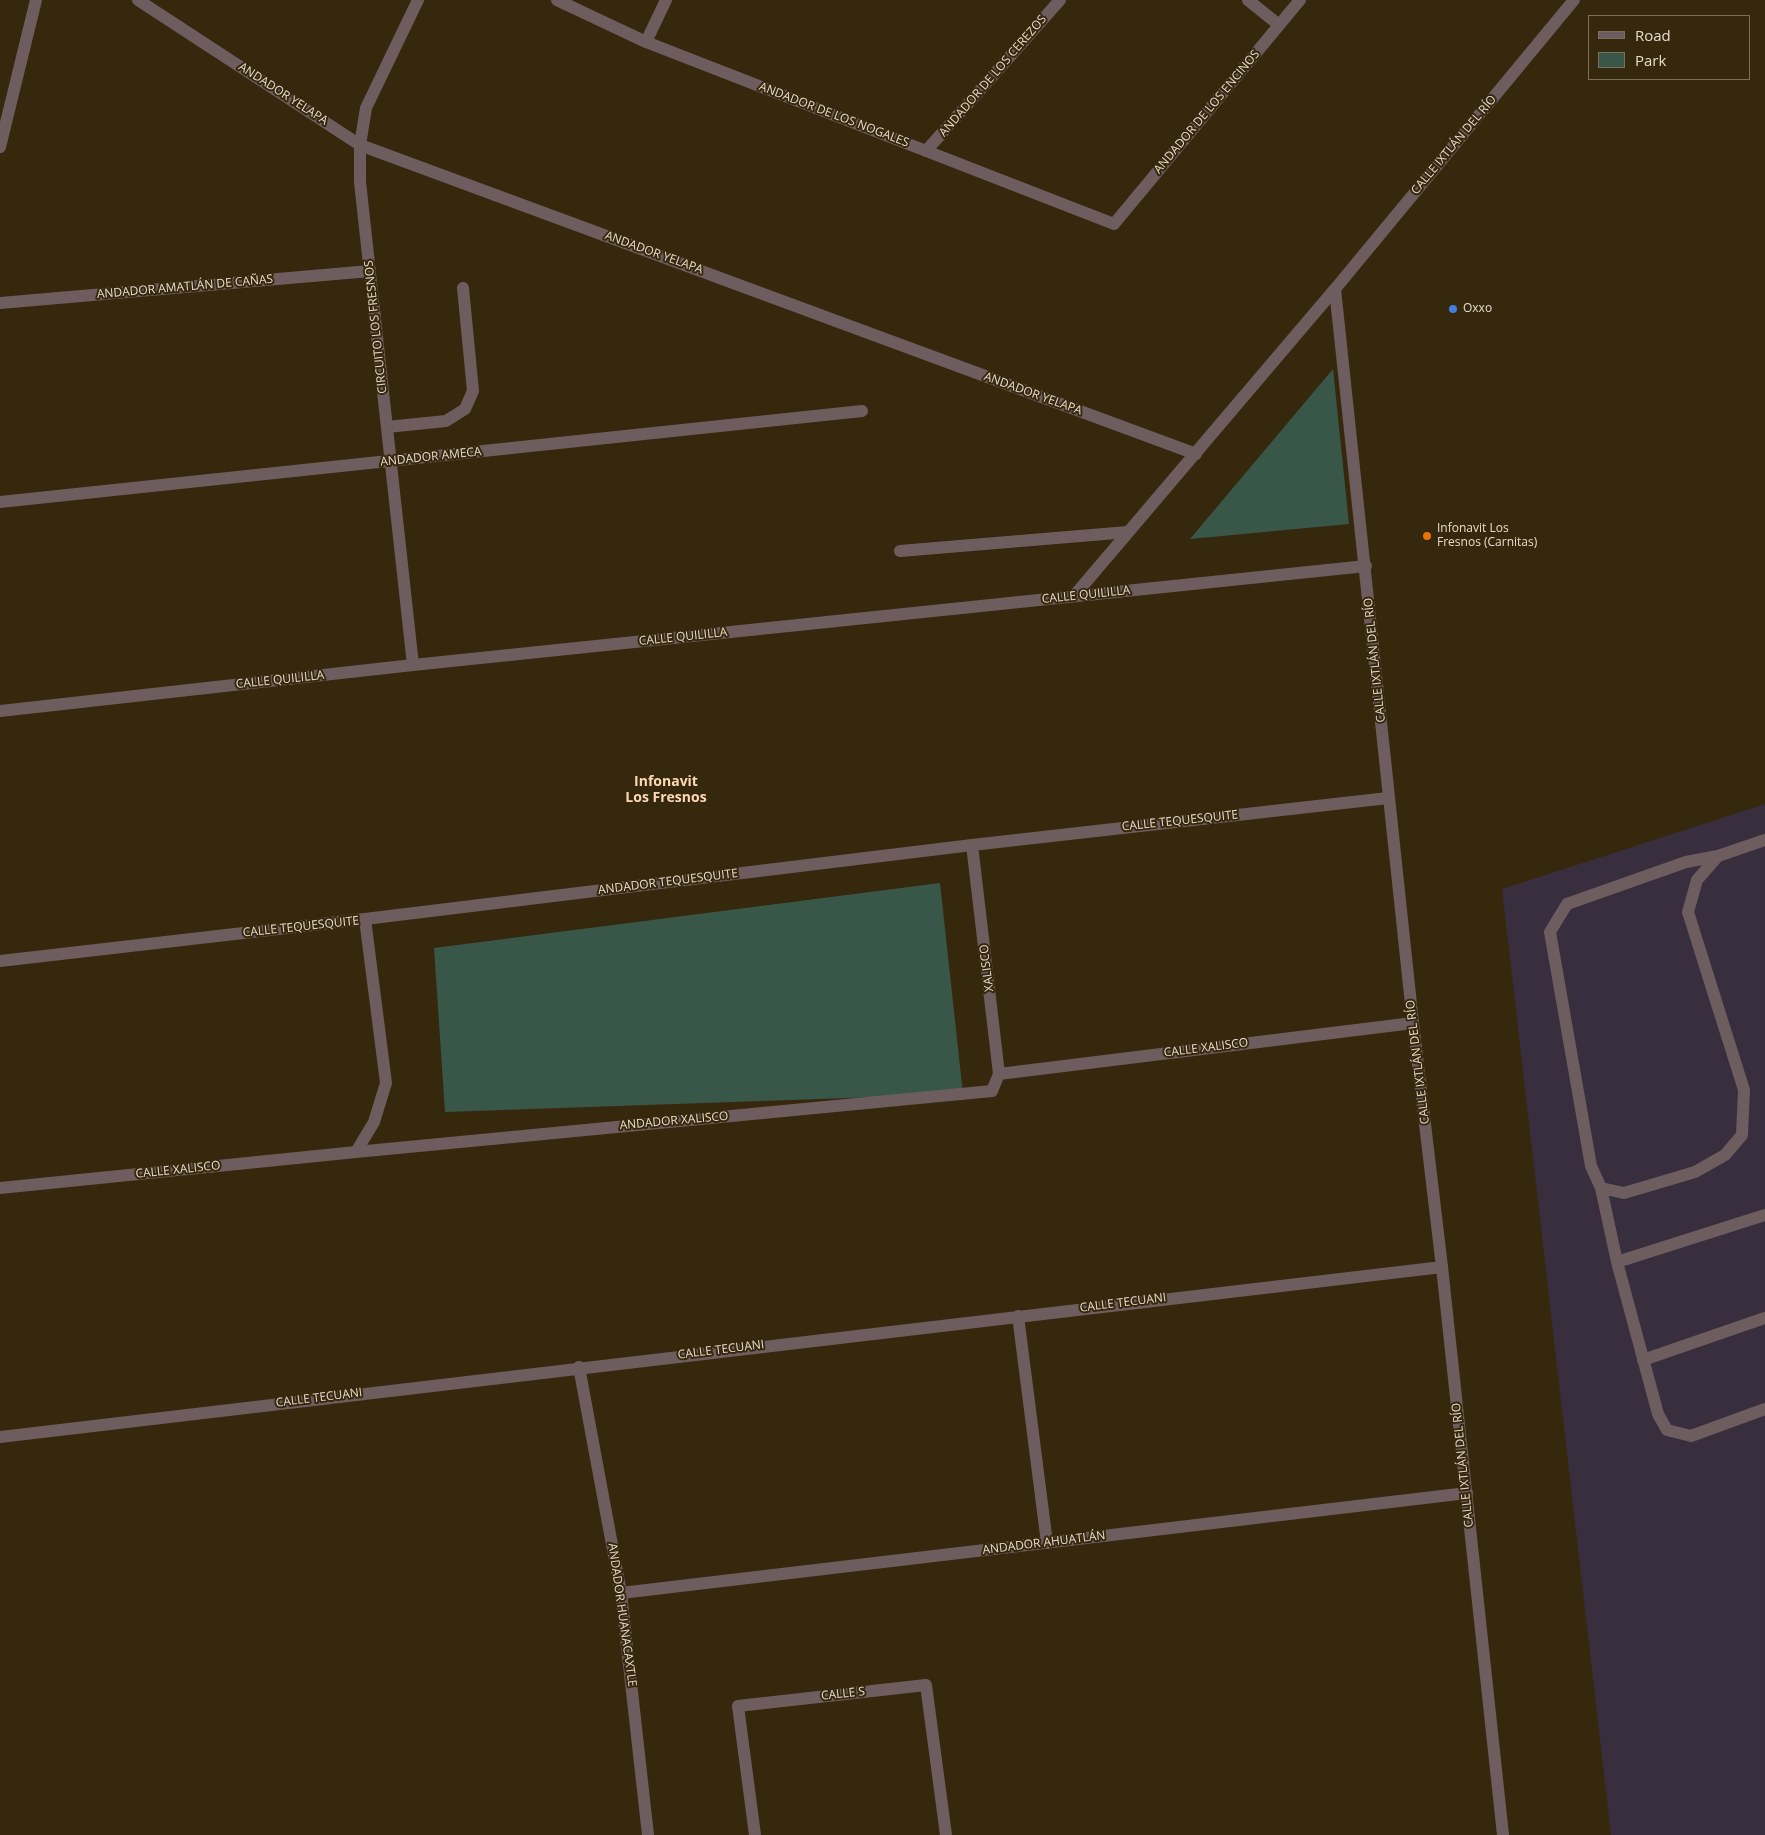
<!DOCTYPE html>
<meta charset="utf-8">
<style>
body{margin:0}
#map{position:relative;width:1765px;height:1835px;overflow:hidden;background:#36280d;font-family:"Open Sans",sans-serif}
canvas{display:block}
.legend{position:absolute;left:1588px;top:15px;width:162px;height:65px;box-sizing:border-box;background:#36280d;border:1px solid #7c705a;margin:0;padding:6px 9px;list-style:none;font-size:15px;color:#e6dccd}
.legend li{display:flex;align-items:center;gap:10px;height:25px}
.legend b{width:25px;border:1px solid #7c705a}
</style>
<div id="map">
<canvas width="1765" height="1835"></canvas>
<ul class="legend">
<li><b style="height:6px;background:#6d5d5e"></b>Road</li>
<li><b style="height:14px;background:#395748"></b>Park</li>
</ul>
</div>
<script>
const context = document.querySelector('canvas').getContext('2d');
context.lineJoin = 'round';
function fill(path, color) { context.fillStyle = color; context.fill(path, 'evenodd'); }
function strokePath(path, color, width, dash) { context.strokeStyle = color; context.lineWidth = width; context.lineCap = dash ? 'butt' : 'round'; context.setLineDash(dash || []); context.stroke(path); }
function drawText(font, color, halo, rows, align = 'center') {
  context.font = font + ' "Open Sans",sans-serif'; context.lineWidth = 4; context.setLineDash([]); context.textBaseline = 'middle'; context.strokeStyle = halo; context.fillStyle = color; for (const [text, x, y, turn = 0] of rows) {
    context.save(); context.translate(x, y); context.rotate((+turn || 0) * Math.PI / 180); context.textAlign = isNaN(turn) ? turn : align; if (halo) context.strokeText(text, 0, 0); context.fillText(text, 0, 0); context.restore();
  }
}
fill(new Path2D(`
 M 1765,804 L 1765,1835 L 1611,1835 L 1502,889 Z`), '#382e3d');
fill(new Path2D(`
 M 1333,369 L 1349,524 L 1190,539 Z
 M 940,883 L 963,1094 L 445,1112 L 434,948 Z`), '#395748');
strokePath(new Path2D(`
 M 387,427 L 446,421 L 465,409 L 473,391 L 463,288
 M 900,551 L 1128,532
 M 1765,840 L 1718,856 L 1686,862 L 1567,904 L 1550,932 L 1591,1166 L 1601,1188 L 1617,1262 L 1658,1414 L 1667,1430 L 1691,1436 L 1765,1409
 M 1601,1188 L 1624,1193 L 1695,1172 L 1725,1155 L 1742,1135 L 1744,1090 L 1688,912 L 1697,880 L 1718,856
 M 1617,1262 L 1765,1215
 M 1643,1360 L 1765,1318`), '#6d5d5e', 12);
strokePath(new Path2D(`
 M 138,0 L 360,145 L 1196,454
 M 557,0 L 646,42 L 1114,224 L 1300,0
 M 1248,0 L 1279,25
 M 646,42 L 666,0
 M 0,147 L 36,0
 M 926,151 L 1060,0
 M 0,303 L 370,271
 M 0,502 L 862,411
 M 365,919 L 972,845
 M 356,1152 L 992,1091
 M 621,1593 L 1467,1493`), '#6d5d5e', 12);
strokePath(new Path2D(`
 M 1074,596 L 1335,289
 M 413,665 L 360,182 L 360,145 L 366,108 L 418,0
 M 0,711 L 413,665 L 1366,566
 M 0,961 L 365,919 L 386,1083 L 374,1122 L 356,1152 L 0,1188
 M 999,1074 L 1413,1023
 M 992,1091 L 999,1074 L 972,845 L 1388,798
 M 1018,1316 L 1047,1543
 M 579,1367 L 621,1593 L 648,1835
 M 0,1437 L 1442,1267
 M 755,1835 L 738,1706 L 926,1685 L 946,1835`), '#6d5d5e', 12);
strokePath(new Path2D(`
 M 1503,1835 L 1442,1267 L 1413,1023 L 1335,289 L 1574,0`), '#6d5d5e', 12);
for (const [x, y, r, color] of [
 [1453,309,5,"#3f7fe0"],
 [1427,536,5,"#e8710a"]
]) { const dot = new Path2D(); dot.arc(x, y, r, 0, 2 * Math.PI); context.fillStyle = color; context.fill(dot); strokePath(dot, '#36280d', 2); }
drawText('12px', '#e6dccd', '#36280d', [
 ["ANDADOR DE LOS CEREZOS",993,76,-49],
 ["ANDADOR YELAPA",283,94,33],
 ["ANDADOR DE LOS ENCINOS",1207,112,-50],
 ["ANDADOR DE LOS NOGALES",834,115,21],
 ["CALLE IXTLÁN DEL RÍO",1454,145,-50],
 ["ANDADOR YELAPA",654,253,20],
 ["ANDADOR AMATLÁN DE CAÑAS",185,287,-5],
 ["CIRCUITO LOS FRESNOS",376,327,-96],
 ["ANDADOR YELAPA",1033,394,20],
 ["ANDADOR AMECA",431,457,-6],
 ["CALLE QUILILLA",1086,595,-6],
 ["CALLE QUILILLA",683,637,-6],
 ["CALLE IXTLÁN DEL RÍO",1375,660,-96],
 ["CALLE QUILILLA",280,680,-6],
 ["CALLE TEQUESQUITE",1180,821,-6],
 ["ANDADOR TEQUESQUITE",668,882,-7],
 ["CALLE TEQUESQUITE",301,927,-6],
 ["XALISCO",987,968,-97],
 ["CALLE XALISCO",1206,1048,-7],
 ["CALLE IXTLÁN DEL RÍO",1418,1062,-97],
 ["ANDADOR XALISCO",674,1121,-5],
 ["CALLE XALISCO",178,1170,-6],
 ["CALLE TECUANI",1123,1303,-7],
 ["CALLE TECUANI",721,1350,-7],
 ["CALLE TECUANI",319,1398,-7],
 ["CALLE IXTLÁN DEL RÍO",1463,1465,-96],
 ["ANDADOR AHUATLÁN",1044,1543,-7],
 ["ANDADOR HUANACAXTLE",622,1615,82],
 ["CALLE S",843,1694,-6]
]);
drawText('12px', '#e6dccd', '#36280d', [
 ["Oxxo",1463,309],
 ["Infonavit Los",1437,529],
 ["Fresnos (Carnitas)",1437,543]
], 'left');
drawText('bold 14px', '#fcd8b6', '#36280d', [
 ["Infonavit",666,782],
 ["Los Fresnos",666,798]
]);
</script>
